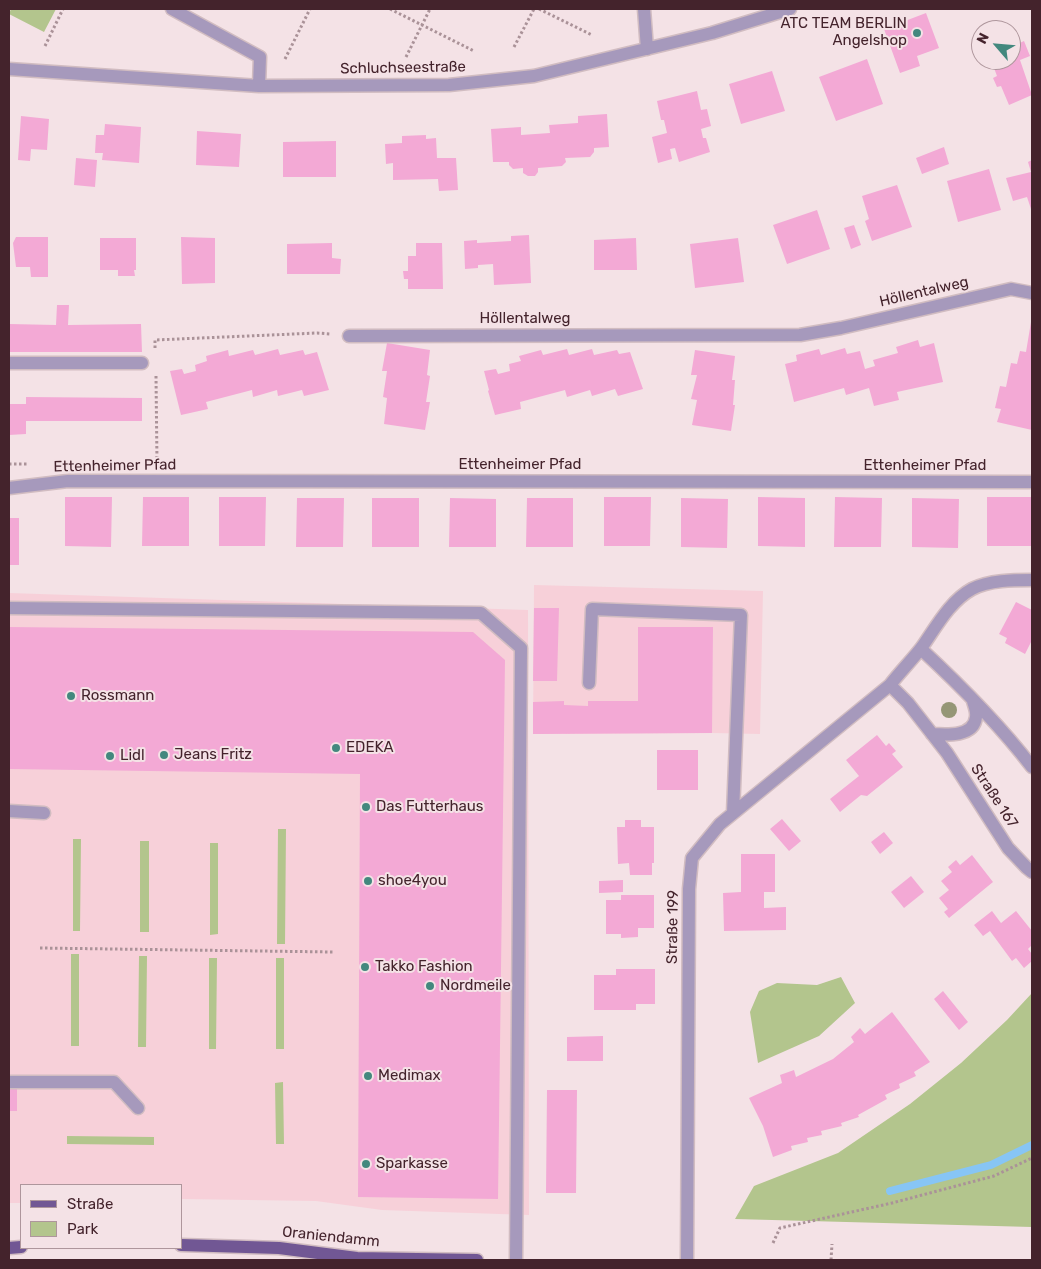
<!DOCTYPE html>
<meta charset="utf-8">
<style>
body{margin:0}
#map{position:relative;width:1041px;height:1269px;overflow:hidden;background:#f4e2e6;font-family:Rubik,sans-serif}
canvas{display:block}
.frame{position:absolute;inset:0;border:10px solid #44232c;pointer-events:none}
.legend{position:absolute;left:20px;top:1184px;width:162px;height:65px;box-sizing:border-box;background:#f4e2e6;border:1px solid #ae969c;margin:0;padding:6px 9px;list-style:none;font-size:15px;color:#44232c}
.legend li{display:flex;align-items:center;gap:10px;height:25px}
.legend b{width:25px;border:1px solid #ae969c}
.north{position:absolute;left:971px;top:20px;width:50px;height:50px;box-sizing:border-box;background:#f4e2e6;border:1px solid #ae969c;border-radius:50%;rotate:297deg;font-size:14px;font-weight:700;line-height:20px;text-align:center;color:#44232c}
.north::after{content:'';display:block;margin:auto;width:18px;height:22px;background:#43887e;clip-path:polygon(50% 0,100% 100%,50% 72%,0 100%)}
</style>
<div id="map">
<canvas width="1041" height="1269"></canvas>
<div class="frame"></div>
<ul class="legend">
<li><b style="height:6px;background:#715794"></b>Straße</li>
<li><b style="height:14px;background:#b3c58d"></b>Park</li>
</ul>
<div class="north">N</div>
</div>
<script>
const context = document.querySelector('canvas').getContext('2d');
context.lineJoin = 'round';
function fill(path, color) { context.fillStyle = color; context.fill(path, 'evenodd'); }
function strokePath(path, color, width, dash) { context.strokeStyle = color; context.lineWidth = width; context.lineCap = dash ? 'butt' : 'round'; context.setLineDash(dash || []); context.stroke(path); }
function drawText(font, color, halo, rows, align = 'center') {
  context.font = font + ' Rubik,sans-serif'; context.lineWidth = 4; context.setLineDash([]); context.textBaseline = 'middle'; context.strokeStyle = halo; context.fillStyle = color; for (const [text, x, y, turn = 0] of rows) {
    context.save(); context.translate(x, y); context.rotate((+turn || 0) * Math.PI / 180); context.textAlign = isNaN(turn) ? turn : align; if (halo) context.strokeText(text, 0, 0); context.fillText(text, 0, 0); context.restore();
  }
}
fill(new Path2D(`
 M 534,585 L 763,591 L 760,734 L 712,733 L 533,734 Z
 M 9,593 L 528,610 L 529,1215 L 382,1210 L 316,1201 L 181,1199 L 181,1185 L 21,1185 L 21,1203 L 9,1203 Z`), '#f7d0d9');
fill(new Path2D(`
 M 11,9 L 56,9 L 44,32 L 9,14 Z
 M 278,829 L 286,829 L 285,944 L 277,944 Z
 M 73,839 L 81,839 L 80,931 L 73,931 Z
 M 140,841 L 149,841 L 149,932 L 140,932 Z
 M 210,843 L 218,843 L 218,934 L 210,935 Z
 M 71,954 L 79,954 L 79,1046 L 71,1046 Z
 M 139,956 L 147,956 L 146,1047 L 138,1047 Z
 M 209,958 L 217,958 L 216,1049 L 209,1049 Z
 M 276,958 L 284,958 L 284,1049 L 276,1049 Z
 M 841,977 L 855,1003 L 819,1036 L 758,1063 L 750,1012 L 759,991 L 777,983 L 817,985 Z
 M 1032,993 L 1032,1227 L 735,1219 L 754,1186 L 838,1153 L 910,1104 L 961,1063 L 1007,1020 Z
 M 283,1082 L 284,1144 L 276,1144 L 275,1083 Z
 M 67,1136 L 154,1137 L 154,1145 L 67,1144 Z`), '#b3c58d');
strokePath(new Path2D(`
 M 890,1191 L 991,1165 L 1032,1145`), '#87c5f5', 8);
fill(new Path2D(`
 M 926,13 L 939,48 L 917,56 L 920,66 L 900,73 L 884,29 Z
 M 1024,41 L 1030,56 L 1020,60 L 1032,95 L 1009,105 L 1001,86 L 997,87 L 993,78 L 997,76 L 991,60 L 1011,60 L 1011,47 Z
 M 867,59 L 883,104 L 836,121 L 819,77 Z
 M 772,71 L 785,111 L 741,124 L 729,84 Z
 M 697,91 L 701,110 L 707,109 L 711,126 L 701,129 L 703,138 L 706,138 L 710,152 L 679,162 L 675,148 L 670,149 L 672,159 L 658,163 L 652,137 L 667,133 L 664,120 L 661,120 L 657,101 Z
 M 607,114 L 609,147 L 594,148 L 594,152 L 590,157 L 565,158 L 566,162 L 562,166 L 538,168 L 538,172 L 535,176 L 528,176 L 523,173 L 523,168 L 513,169 L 509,165 L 509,162 L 493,162 L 491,129 L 521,127 L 521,135 L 550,133 L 549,125 L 578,123 L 578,116 Z
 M 21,116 L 49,119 L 47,150 L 31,149 L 30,161 L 18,160 Z
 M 105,124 L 141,127 L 139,163 L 102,160 L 103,153 L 95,153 L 96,135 L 104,135 Z
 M 197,131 L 241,134 L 239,167 L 196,165 Z
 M 426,135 L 426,139 L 436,138 L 437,158 L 456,158 L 458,190 L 439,191 L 438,179 L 393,180 L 393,163 L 386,164 L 385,144 L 402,143 L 402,136 Z
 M 336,141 L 336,177 L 283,177 L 283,142 Z
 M 944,147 L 949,164 L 922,174 L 916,158 Z
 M 76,158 L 97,160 L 95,187 L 74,185 Z
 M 1032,160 L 1032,212 L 1027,197 L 1013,201 L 1006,178 L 1031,172 L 1028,162 Z
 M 989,169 L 1001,210 L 958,222 L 947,181 Z
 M 897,185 L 912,227 L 872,241 L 865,221 L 869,219 L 862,196 Z
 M 817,210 L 830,249 L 787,264 L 773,225 Z
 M 854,225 L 861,245 L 851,249 L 844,228 Z
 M 529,235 L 531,283 L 494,285 L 493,264 L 478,265 L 478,268 L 465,269 L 464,241 L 477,240 L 477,243 L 511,241 L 511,236 Z
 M 16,237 L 48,237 L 48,277 L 31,277 L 30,267 L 16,267 L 13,243 Z
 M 181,237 L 215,238 L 215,283 L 182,284 Z
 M 100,238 L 136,238 L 136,270 L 134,270 L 135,276 L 118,276 L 118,270 L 100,270 Z
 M 636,238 L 637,270 L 594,270 L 594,240 Z
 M 738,238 L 744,282 L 695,288 L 690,244 Z
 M 332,243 L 332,258 L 341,259 L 340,274 L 287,274 L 287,244 Z
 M 416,243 L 442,243 L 443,289 L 408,289 L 408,279 L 404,279 L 403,271 L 408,271 L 408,256 L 416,256 Z
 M 57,305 L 69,305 L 68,325 L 141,324 L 142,352 L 9,352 L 9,324 L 56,325 Z
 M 1031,322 L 1032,322 L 1032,430 L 997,422 L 1001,409 L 995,408 L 1000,386 L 1006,387 L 1011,363 L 1017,364 L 1020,351 L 1026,352 Z
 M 918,340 L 920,347 L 934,343 L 943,382 L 897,392 L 899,400 L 874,406 L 869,388 L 846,395 L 844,388 L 794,402 L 785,364 L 797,361 L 796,355 L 819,349 L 821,355 L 845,348 L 847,354 L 860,351 L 865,369 L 875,366 L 873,360 L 898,353 L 896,347 Z
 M 387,343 L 430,350 L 427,375 L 430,376 L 426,402 L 430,402 L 425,430 L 384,424 L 387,398 L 383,397 L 387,371 L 382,371 Z
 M 278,349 L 280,355 L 303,350 L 305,355 L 317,352 L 329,390 L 304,396 L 302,390 L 278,396 L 277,390 L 253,397 L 252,390 L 206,402 L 208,409 L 181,415 L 170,371 L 182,369 L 184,374 L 196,371 L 195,365 L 207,361 L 206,356 L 228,350 L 229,356 L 253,350 L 255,355 Z
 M 567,349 L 569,355 L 592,349 L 594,355 L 617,350 L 619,354 L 630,352 L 643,389 L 618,396 L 615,389 L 592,396 L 590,390 L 567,397 L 565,390 L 520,402 L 521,409 L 495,415 L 488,391 L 489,390 L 484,371 L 496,369 L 498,374 L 510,371 L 509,364 L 521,361 L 519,356 L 541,350 L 543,355 Z
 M 695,350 L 735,356 L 732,380 L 735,380 L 733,405 L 735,405 L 731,431 L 692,425 L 697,400 L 691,399 L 697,375 L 691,375 Z
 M 26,397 L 142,398 L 142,421 L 26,421 L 26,434 L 9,435 L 9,404 L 26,404 Z
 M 65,497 L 112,497 L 111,547 L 65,546 Z
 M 143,497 L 189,497 L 189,546 L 142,546 Z
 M 219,497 L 266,497 L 265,546 L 219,546 Z
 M 604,497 L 651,497 L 650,546 L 604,546 Z
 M 758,497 L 805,498 L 805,547 L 758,546 Z
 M 835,497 L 882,498 L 881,547 L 834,547 Z
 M 987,497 L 1032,497 L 1032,546 L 987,546 Z
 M 297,498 L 344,498 L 343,547 L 296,547 Z
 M 372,498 L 419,498 L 419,547 L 372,547 Z
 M 450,498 L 496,499 L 496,547 L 449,547 Z
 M 527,498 L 573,498 L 573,547 L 526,547 Z
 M 681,498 L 728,499 L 727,548 L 681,547 Z
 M 912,498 L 959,499 L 958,548 L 912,547 Z
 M 9,518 L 19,518 L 19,565 L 9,565 Z
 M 1016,602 L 1032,610 L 1032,640 L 1025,654 L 1005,643 L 1007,638 L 999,634 Z
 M 534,608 L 559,608 L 557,681 L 533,681 Z
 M 9,627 L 473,632 L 505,660 L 498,1199 L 358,1197 L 360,774 L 9,769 Z
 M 638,627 L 713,627 L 712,733 L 533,734 L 533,702 L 564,701 L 564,705 L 588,706 L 588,701 L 638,701 Z
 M 877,735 L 886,746 L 889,743 L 896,751 L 892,754 L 903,767 L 867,796 L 861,795 L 840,812 L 830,799 L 859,776 L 846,760 Z
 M 657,750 L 698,750 L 698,790 L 657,790 Z
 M 782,819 L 801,841 L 789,851 L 770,829 Z
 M 625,820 L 641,820 L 641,827 L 654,827 L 654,863 L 652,863 L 652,875 L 630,875 L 629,863 L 618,864 L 617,827 L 625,827 Z
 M 884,832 L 893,843 L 880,854 L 871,842 Z
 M 741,854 L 775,854 L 775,892 L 764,892 L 764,908 L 786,907 L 786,930 L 724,931 L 723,893 L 741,892 Z
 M 972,855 L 993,882 L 949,918 L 944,912 L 948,909 L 939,898 L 949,890 L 941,881 L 952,872 L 948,867 L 956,860 L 960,865 Z
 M 911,876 L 924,892 L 904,908 L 891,892 Z
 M 623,880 L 623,892 L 599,893 L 599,881 Z
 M 621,895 L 654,895 L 654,928 L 638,928 L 638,937 L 621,938 L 621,934 L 606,934 L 606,900 L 621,900 Z
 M 992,911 L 1001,923 L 1016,911 L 1032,931 L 1032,945 L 1028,949 L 1032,954 L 1032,961 L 1024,968 L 1016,958 L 1012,961 L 990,931 L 983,936 L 974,925 Z
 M 616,969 L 655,969 L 655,1004 L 636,1004 L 636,1010 L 594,1010 L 594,975 L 616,975 Z
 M 943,991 L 968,1022 L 959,1030 L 934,999 Z
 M 892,1012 L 930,1062 L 914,1072 L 916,1076 L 899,1084 L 900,1088 L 885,1095 L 887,1099 L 858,1115 L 859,1117 L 841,1123 L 842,1126 L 821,1131 L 822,1135 L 807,1138 L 808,1142 L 791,1146 L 792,1150 L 773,1157 L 763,1126 L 749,1098 L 782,1083 L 780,1075 L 794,1070 L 796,1077 L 833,1059 L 854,1042 L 851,1037 L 860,1028 L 865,1034 Z
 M 603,1036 L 603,1061 L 567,1061 L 567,1037 Z
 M 9,1089 L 17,1089 L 17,1111 L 9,1111 Z
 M 547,1090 L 577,1090 L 576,1193 L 546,1193 Z`), '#f3a9d5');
const minor = new Path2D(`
 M 172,9 L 260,57 L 259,86
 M 644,9 L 647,49
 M 9,69 L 259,86 L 449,85 L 534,76 L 712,33 L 790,9
 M 349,336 L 800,335 L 841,328 L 1011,289 L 1032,293
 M 9,363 L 142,363
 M 9,488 L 68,481 L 1032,482
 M 1032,580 C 1014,580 989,580 972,589 C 950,601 936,627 922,647 C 912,660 900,672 890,685 L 908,703 L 947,753 L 1008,848 L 1027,868 L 1032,872
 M 9,608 L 481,613 L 521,648 L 516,1260
 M 921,649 C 961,686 999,724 1032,767
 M 589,683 L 592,609 L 741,615 L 733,813
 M 932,734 C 947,735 974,737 976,717 C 977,712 974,705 973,701
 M 9,811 L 44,813
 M 9,1082 L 114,1082 L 138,1108
 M 687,1260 L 689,889 L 692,858 L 720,824 L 890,685`);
const major = new Path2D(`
 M 181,1245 L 279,1248 L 357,1258 L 477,1260
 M 9,1248 L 21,1247`);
strokePath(minor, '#d1bcc1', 15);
strokePath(major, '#d1bcc1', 15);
strokePath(new Path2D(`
 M 390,9 L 474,51
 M 539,9 L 592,35
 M 45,46 L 63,9
 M 514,47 L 534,9
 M 406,57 L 430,9
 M 285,59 L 310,9
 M 155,348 L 155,340 L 317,333 L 331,334
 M 156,376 L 157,463
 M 9,464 L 27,464
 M 40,948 L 333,952
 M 773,1243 L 780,1228 L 892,1203 L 994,1176 L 1032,1158
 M 831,1260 L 832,1244`), '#aa9298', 3, [2.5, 2.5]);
strokePath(minor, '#a699bc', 12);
strokePath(major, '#715794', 12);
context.fillStyle = '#959676';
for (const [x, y] of [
 [949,710]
]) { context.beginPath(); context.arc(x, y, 8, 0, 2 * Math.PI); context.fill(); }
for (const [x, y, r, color] of [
 [917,33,5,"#43887e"],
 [71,696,5,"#43887e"],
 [336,748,5,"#43887e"],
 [164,755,5,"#43887e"],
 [110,756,5,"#43887e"],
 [366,807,5,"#43887e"],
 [368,881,5,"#43887e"],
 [365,967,5,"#43887e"],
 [430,986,5,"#43887e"],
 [368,1076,5,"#43887e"],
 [366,1164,5,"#43887e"]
]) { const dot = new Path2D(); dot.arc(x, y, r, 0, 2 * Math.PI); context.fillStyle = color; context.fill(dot); strokePath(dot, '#f4e2e6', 2); }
drawText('15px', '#44232c', '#f4e2e6', [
 ["ATC TEAM BERLIN",907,24,"right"],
 ["Angelshop",907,41,"right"],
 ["Rossmann",81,696],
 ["EDEKA",346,748],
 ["Jeans Fritz",174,755],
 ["Lidl",120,756],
 ["Das Futterhaus",376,807],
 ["shoe4you",378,881],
 ["Takko Fashion",375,967],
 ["Nordmeile",440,986],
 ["Medimax",378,1076],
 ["Sparkasse",376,1164]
], 'left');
drawText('15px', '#44232c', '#f4e2e6', [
 ["Schluchseestraße",403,68,-1],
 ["Höllentalweg",924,292,-13],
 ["Höllentalweg",525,319],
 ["Ettenheimer Pfad",520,465],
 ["Ettenheimer Pfad",115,466,-1],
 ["Ettenheimer Pfad",925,466],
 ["Straße 167",994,796,57],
 ["Straße 199",673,927,-89],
 ["Oraniendamm",331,1237,6]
]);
</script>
